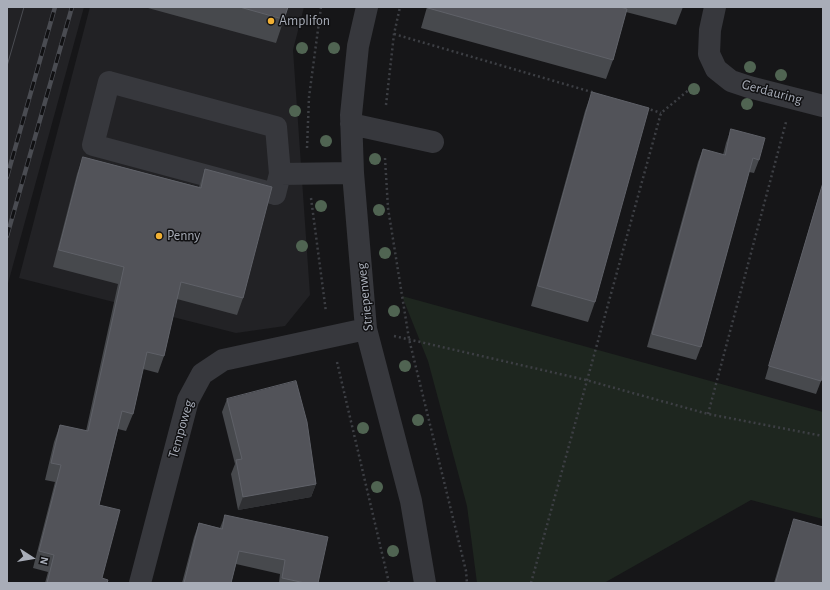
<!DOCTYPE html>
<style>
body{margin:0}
#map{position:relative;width:830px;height:590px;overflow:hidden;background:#161618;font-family:"Alegreya Sans",sans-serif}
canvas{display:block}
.frame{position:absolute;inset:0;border:8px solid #a8adb8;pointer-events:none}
.north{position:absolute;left:12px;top:538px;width:40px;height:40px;-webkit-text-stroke:3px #111113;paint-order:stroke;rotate:102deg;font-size:11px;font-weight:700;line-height:16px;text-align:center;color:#a8adb8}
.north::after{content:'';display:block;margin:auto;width:14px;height:18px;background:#a8adb8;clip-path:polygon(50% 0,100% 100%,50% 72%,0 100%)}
</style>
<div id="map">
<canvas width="830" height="590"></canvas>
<div class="frame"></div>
<div class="north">N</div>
</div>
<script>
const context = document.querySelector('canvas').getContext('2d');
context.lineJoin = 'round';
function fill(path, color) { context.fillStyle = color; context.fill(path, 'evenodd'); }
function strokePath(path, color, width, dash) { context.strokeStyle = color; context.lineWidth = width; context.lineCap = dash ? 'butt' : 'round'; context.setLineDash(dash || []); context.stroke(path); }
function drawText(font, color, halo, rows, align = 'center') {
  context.font = font + ' "Alegreya Sans",sans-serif'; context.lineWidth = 3; context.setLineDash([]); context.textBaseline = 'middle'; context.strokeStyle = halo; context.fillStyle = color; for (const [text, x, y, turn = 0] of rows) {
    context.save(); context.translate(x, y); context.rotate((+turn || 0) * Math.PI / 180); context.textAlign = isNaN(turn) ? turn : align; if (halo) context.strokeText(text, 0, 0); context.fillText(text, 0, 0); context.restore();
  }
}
fill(new Path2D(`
 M 7,7 L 84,7 L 7,287 Z
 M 90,7 L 304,7 L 293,50 L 310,295 L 285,326 L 236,333 L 19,278 Z`), '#222225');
fill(new Path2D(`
 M 402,296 L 823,412 L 823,519 L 751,500 L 604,583 L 477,583 L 467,506 L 428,361 Z`), '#1e261f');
strokePath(new Path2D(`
 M 394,34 L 595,93
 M 386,105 L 394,34 L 400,7
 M 646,108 L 661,113
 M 307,148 L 309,97 L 321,7
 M 385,158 L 388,208 L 409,339 L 466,571 L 467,583
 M 311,198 L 326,312
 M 394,336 L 586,380 L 708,414 L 823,436
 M 337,362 L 389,583
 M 708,414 L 786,122
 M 531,583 L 661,113 L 696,84`), '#3d3f44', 2.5, [2, 3]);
strokePath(new Path2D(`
 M 367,7 L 358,46 L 351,115 L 353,173 L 366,329 L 411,501 L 425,583
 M 715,7 L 710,30 L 709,54 L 716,69 L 731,81 L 749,87 L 823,106
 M 351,124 L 433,142
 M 280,174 L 275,194 L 93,145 L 109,82 L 276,127 L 280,174 L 353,173
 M 140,583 L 188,400 L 202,374 L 223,360 L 366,329`), '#37383d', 22);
strokePath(new Path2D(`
 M 7,66 L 24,7`), '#4a4c52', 1);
const rail = new Path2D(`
 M 7,177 L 55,7
 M 7,236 L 72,7`);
strokePath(rail, '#4a4c52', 4.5);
strokePath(rail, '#111113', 3, [9]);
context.fillStyle = '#506452';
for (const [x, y] of [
 [302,48],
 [334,48],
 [750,67],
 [781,75],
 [694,89],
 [747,104],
 [295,111],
 [326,141],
 [375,159],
 [321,206],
 [379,210],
 [302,246],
 [385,253],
 [394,311],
 [405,366],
 [418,420],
 [363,428],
 [377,487],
 [393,551]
]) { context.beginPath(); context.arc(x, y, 6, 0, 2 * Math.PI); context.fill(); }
fill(new Path2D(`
 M 148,7 L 288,7 L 276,43 L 148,8 Z
 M 427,7 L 683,7 L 676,25 L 626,12 L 613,60 L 606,79 L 421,28 Z
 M 592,92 L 595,302 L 588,322 L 531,306 L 585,111 Z
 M 731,129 L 759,160 L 754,173 L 749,172 L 701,347 L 696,360 L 647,347 L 698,162 L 703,149 L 723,155 L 726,143 Z
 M 83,157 L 199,187 L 205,169 L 243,298 L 237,315 L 177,299 L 164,356 L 158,373 L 143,369 L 133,414 L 126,431 L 118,429 L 99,505 L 102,578 L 107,583 L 45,583 L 48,572 L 33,568 L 55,482 L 45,480 L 54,442 L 60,425 L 86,431 L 118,284 L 53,267 L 77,174 Z
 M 823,183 L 821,381 L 816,394 L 765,379 L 819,195 Z
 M 227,399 L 316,484 L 311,497 L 238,510 L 231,474 L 235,464 L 222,412 Z
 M 225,515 L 318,583 L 279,583 L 280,574 L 236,564 L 231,583 L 182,583 L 194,537 L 199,523 L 220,528 Z
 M 794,519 L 823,583 L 774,583 L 787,539 Z`), '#47494d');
fill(new Path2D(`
 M 316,484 L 311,497 L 238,510 L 243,497 Z`), '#2f3033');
const building = new Path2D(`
 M 240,7 L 288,7 L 284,19 Z
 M 428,7 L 620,7 L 627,9 L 613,60 L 428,8 Z
 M 592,92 L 649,108 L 595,302 L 538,286 Z
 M 731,129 L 765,138 L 759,160 L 753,158 L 701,347 L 652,334 L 703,149 L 725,155 Z
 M 83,157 L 201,188 L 205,169 L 272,187 L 243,298 L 181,282 L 164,356 L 147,352 L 133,414 L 122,411 L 99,505 L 120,510 L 102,578 L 108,580 L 107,583 L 47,583 L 54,555 L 39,551 L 61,465 L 51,463 L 60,425 L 88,431 L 124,267 L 59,250 Z
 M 823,183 L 823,373 L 821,381 L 769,366 Z
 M 296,381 L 307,422 L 316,484 L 243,497 L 236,460 L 242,459 L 227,399 Z
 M 225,515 L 328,537 L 318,583 L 305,583 L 282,578 L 285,560 L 239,551 L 231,583 L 184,583 L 199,523 L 222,529 Z
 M 794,519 L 823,527 L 823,583 L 776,583 Z`);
fill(building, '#525359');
strokePath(building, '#5f6168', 1);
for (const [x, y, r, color] of [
 [271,21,4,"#f2b134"],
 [159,236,4,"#f2b134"]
]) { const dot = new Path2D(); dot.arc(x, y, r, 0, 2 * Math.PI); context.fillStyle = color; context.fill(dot); strokePath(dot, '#111113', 1.5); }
drawText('14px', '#a8adb8', '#111113', [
 ["Amplifon",279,21],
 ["Penny",167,236]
], 'left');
drawText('14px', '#a8adb8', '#111113', [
 ["Gerdauring",772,92,15],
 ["Striepenweg",365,297,-96],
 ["Tempoweg",181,429,-74]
]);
</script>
